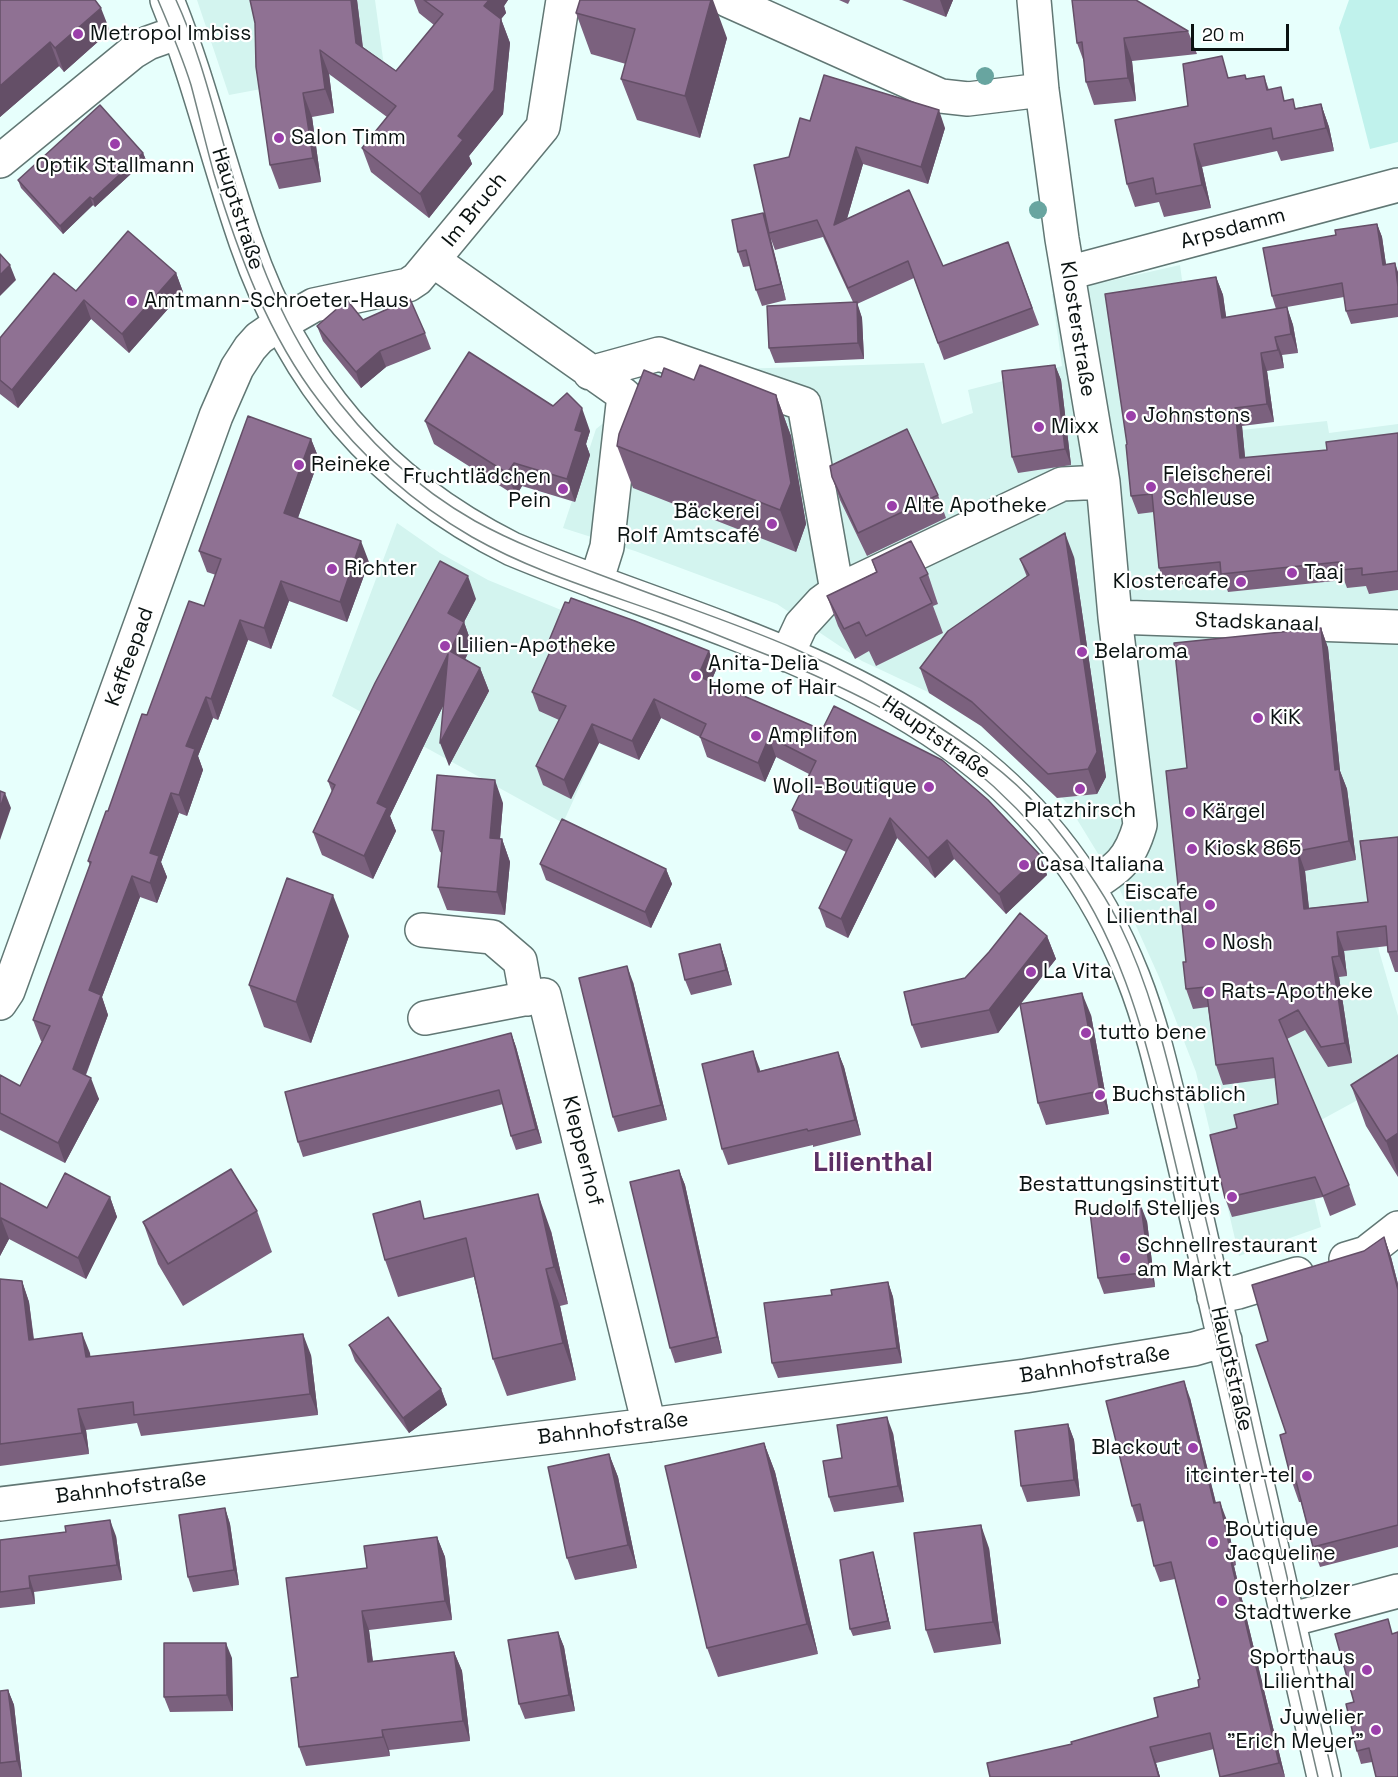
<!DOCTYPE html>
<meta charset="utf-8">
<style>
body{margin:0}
#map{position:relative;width:1398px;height:1777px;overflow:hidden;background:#e7fffc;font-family:"Space Grotesk",sans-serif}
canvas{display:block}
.scale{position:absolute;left:1191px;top:24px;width:98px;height:27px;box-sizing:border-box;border:3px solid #0a1211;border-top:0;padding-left:8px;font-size:18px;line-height:21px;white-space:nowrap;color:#0a1211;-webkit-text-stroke:4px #fff;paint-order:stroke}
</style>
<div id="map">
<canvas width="1398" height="1777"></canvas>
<div class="scale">20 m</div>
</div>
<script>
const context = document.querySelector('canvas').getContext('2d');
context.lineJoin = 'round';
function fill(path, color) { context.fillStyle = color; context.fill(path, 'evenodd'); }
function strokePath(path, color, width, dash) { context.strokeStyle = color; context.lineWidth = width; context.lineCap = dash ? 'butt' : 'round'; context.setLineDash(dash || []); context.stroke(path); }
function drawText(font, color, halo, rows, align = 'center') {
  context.font = font + ' "Space Grotesk",sans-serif'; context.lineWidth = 4.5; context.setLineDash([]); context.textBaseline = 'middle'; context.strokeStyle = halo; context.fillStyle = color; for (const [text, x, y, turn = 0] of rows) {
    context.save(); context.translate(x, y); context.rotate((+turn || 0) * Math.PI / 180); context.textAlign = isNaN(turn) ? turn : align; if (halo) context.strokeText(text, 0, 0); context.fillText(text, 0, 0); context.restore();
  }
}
fill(new Path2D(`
 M 197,0 L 375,0 L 384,66 L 229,95 Z
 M 1180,265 L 1203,434 L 1327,421 L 1329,433 L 1398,424 L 1398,859 L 1366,864 L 1379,951 L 1398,1016 L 1398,1078 L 1299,1132 L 1321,1227 L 1239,1256 L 1196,1072 L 1159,977 L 1119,888 L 1067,803 L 1020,754 L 945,700 L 862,661 L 777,604 L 635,551 L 563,528 L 596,429 L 632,400 L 648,392 L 637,377 L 662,368 L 670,340 L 738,369 L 924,363 L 942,424 L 973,413 L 968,390 L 1062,366 L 1052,294 Z
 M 397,523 L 440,553 L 488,580 L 644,644 L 563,823 L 332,696 Z`), '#d3f4ef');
fill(new Path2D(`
 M 1349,0 L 1398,0 L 1398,142 L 1370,149 L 1339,28 Z`), '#c0f2ec');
const minor = new Path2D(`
 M 167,0 C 199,79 218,162 246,242 C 295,383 378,482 512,549 C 665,613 832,653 966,754 C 1042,812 1098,889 1133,977 C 1152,1025 1163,1075 1175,1125 C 1191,1190 1205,1256 1220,1321 C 1256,1473 1290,1625 1324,1777
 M 727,0 L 941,96 L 968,99 L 1042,90
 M 1034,0 L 1042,90 L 1062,239 L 1103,482 L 1115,617 L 1140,825 C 1130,860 1118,869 1088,887
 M 0,161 L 133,52 L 148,43 L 179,32
 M 434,261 L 624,395 L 607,547 L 596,582
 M 1068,273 L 1398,185
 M 590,373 L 659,354 L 804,404 L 837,591
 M 1115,617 L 1398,627
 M 787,655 L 801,625 L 822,602 L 837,591 L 1062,484 L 1103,482
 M 422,930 L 492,937 L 520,961 L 527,999
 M 0,1003 L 8,991 L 216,416 L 237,368 L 250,348 L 259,338 L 272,329 L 314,305 L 408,285 L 417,279 L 543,127 L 563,0
 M 425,1018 L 544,995 L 649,1425
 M 1346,1259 L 1366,1253 L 1398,1228
 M 1214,1297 L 1238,1292 L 1297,1274
 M 0,1504 L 649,1425 L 1025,1376 L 1194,1349 L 1225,1340
 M 1289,1620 L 1398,1591`);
strokePath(minor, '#617774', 36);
strokePath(minor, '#fff', 33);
strokePath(new Path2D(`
 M 158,0 C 170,28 182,56 191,85 C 199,115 206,145 214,174 C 238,253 268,335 319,401 C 361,456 413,503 472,537 C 532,571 599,591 663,614 C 699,627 734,642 770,656 C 839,685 911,718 970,766 C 1003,793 1032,823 1058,856 C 1117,933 1143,1026 1165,1119 C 1176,1167 1188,1215 1199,1264 C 1240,1435 1278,1606 1318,1777
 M 176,0 C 200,52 213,108 229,163 C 251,240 277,317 324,382 C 364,438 415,487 475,521 C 522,547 572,564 622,583 C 679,605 738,624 793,648 C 839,668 883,691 925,718 C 966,744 1009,773 1041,810 C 1070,845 1098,882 1119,923 C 1153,992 1169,1067 1187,1141 C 1207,1223 1226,1304 1244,1386 C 1253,1431 1264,1476 1274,1520 C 1294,1606 1313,1691 1333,1777`), '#758482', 1.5);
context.fillStyle = '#68a5a0';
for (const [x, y] of [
 [985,76],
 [1038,210]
]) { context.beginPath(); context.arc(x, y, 9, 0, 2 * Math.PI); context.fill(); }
fill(new Path2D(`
 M 0,0 L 110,31 L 64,72 L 59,66 L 0,117 Z
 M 250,0 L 357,0 L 363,47 L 396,71 L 434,25 L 419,13 L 414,0 L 508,0 L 504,6 L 506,13 L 501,19 L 510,43 L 503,114 L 469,156 L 472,164 L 429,218 L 371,172 L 362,148 L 387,117 L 329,74 L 334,113 L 312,117 L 321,182 L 279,189 L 270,165 L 255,23 Z
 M 839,0 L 850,0 L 848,4 Z
 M 902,0 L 953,0 L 946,17 Z
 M 576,13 L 727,38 L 700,138 L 637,120 L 621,79 L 626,64 L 591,54 Z
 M 1188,31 L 1197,54 L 1132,61 L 1136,101 L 1094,105 L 1086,82 L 1084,62 L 1077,43 Z
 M 1264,76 L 1269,90 L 1296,108 L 1321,104 L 1329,127 L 1334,151 L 1281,161 L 1277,151 L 1202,167 L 1211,208 L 1164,217 L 1159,202 L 1135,207 L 1127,184 L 1188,106 L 1230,78 L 1247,79 Z
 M 810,121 L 945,128 L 928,184 L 863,164 L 847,219 L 943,266 L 1008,242 L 1039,325 L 944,360 L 914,278 L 857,304 L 862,318 L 864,359 L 775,363 L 769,348 L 853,302 L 823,237 L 775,250 L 771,239 L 786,300 L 762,306 L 756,290 L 750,266 L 743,267 L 738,252 L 767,225 L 789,157 Z
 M 143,153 L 146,160 L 95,207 L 93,205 L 63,234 L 21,188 L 18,180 Z
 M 1377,224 L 1382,237 L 1386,265 L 1398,272 L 1398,317 L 1351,324 L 1346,311 L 1344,297 L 1287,307 L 1293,325 L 1298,353 L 1282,355 L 1284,368 L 1267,371 L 1274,422 L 1242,426 L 1245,458 L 1327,450 L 1398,433 L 1398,590 L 1369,594 L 1366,586 L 1347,588 L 1344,580 L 1228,592 L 1224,580 L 1166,586 L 1159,568 L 1154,512 L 1138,514 L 1131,496 L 1127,444 L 1216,277 L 1223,295 L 1226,318 L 1276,309 L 1272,296 L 1336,235 Z
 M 176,273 L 183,292 L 129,353 L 91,319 L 18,408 L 0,394 L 0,338 L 76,291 Z
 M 363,320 L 425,333 L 431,349 L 386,367 L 361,388 L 323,341 L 317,326 Z
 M 1055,365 L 1061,380 L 1071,465 L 1018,473 L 1012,457 Z
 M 694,380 L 776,395 L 791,436 L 806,524 L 796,552 L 633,488 L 617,446 Z
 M 425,421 L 590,431 L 586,444 L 590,455 L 575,502 L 522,486 L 516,496 L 434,444 Z
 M 311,439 L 319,459 L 298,518 L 369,562 L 347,622 L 289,601 L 271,649 L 248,640 L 218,720 L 213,718 L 198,756 L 203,770 L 187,816 L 179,813 L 161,862 L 167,877 L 157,903 L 140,897 L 102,997 L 108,1015 L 86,1075 L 99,1099 L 65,1163 L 0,1130 L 0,1075 L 20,1086 L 42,1041 L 41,1041 L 33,1020 L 90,865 L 88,861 L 147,715 L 204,606 L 216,575 L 207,572 L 199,551 Z
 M 832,477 L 938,495 L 946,518 L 867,556 L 840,500 Z
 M 1074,557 L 1106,777 L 1097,794 L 1057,798 L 981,726 L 929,693 L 920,668 L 1027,577 L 1020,559 Z
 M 872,560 L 928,574 L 938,604 L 933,606 L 943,633 L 876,666 L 869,651 L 855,659 L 838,626 L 827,596 L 876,572 Z
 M 476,599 L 464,622 L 472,645 L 465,659 L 480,668 L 489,691 L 449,766 L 444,704 L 390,816 L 396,831 L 373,879 L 322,855 L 313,832 L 332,792 L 328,781 Z
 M 1321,628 L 1328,648 L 1340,771 L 1347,789 L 1356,860 L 1305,871 L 1309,908 L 1368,902 L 1398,837 L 1398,972 L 1395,972 L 1388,952 L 1388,946 L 1344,951 L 1347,976 L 1339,977 L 1352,1063 L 1328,1067 L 1305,1030 L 1287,1039 L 1349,1185 L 1356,1205 L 1330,1216 L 1323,1197 L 1232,1217 L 1225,1198 L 1237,1128 L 1278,1104 L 1275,1078 L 1223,1085 L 1216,1065 L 1208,1007 L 1193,1009 L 1186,989 L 1187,768 Z
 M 548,643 L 709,651 L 716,670 L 711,682 L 1040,855 L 1047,875 L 1006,914 L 954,859 L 935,878 L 897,838 L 848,938 L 826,927 L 819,908 L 846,852 L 799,829 L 792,810 L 809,774 L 776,757 L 765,782 L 707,757 L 700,737 L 661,718 L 639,760 L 599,743 L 571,799 L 543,785 L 536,766 L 559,720 L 539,711 L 532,692 L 551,650 Z
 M 503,803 L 500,839 L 502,839 L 510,862 L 505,915 L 447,910 L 438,887 L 442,853 L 440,852 L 432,830 Z
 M 540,864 L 666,869 L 672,884 L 651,928 L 546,880 Z
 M 349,936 L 311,1043 L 264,1027 L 249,985 Z
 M 1047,936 L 1056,959 L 1020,1004 L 1091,1015 L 1109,1114 L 1046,1125 L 1038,1103 L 1020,1004 L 998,1033 L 921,1048 L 912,1025 L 965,978 Z
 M 720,944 L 725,959 L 732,985 L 691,995 L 685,980 Z
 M 633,982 L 667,1120 L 618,1132 L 613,1117 Z
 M 511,1033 L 516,1047 L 542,1143 L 516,1150 L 511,1136 L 503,1104 L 303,1157 L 298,1142 Z
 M 838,1052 L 844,1067 L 861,1135 L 813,1147 L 813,1145 L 728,1165 L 722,1149 L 759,1067 L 760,1071 Z
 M 1398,1055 L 1398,1177 L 1366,1126 L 1351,1085 Z
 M 679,1170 L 685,1185 L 722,1353 L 675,1363 L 670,1348 Z
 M 0,1183 L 47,1208 L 110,1197 L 117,1217 L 86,1279 L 9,1239 L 0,1256 Z
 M 257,1211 L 272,1252 L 183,1306 L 158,1264 L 143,1222 Z
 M 426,1218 L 551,1231 L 568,1304 L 560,1306 L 576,1380 L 507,1396 L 493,1359 L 474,1277 L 398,1297 L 385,1260 Z
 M 1147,1221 L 1155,1287 L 1104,1294 L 1098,1278 Z
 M 1384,1237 L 1391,1257 L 1398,1284 L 1398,1547 L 1320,1567 L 1313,1547 L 1301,1502 L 1299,1502 L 1292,1482 L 1286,1433 L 1268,1341 L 1364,1251 Z
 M 0,1279 L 22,1281 L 29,1302 L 34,1339 L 90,1353 L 90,1357 L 311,1355 L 318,1415 L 141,1436 L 137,1423 L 86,1430 L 89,1454 L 0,1466 Z
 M 888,1282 L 893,1297 L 902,1363 L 778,1378 L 772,1363 L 832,1295 Z
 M 349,1345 L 441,1389 L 447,1405 L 409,1433 L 355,1361 Z
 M 1190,1398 L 1216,1503 L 1226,1518 L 1236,1565 L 1234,1566 L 1285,1777 L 1220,1777 L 1214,1749 L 1156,1763 L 1160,1777 L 990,1777 L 1072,1744 L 1158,1717 L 1199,1687 L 1200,1679 L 1175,1579 L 1160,1582 L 1154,1566 L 1144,1521 L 1137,1522 L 1132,1506 Z
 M 1068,1424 L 1074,1440 L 1080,1496 L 1027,1502 L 1021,1486 Z
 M 893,1433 L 904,1502 L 834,1512 L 829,1497 L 842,1458 Z
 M 764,1443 L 775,1472 L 818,1654 L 718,1677 L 707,1648 Z
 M 609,1454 L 618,1477 L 637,1568 L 575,1580 L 567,1558 Z
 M 225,1508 L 230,1524 L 239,1585 L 193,1592 L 188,1577 Z
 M 116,1536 L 122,1580 L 34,1592 L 35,1604 L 0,1608 L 0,1540 Z
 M 437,1537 L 445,1557 L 452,1620 L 369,1630 L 373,1661 L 454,1652 L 462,1671 L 470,1741 L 389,1750 L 390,1756 L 306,1766 L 299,1747 L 298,1677 L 367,1568 Z
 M 989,1548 L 1001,1644 L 934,1653 L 926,1630 Z
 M 875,1560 L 891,1629 L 853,1636 L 850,1629 Z
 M 1388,1619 L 1372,1762 L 1361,1764 L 1357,1751 L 1354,1702 Z
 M 558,1632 L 564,1647 L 575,1711 L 525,1719 L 519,1704 Z
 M 232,1658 L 233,1711 L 170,1712 L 164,1697 Z
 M 8,1690 L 14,1705 L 22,1777 L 0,1777 L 0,1691 Z`), '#7b617e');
fill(new Path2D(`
 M 351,0 L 357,0 L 365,67 L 356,43 Z
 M 489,0 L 508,0 L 504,6 L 506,13 L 501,19 L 510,43 L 503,114 L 469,156 L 472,164 L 429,218 L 420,194 L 458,136 L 484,6 Z
 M 711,0 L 713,0 L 727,38 L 700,138 L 685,96 Z
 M 940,0 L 953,0 L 946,17 Z
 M 101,8 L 110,31 L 64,72 L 55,48 Z
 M 1124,38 L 1132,61 L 1136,101 L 1128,78 Z
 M 50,42 L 59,66 L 0,117 L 0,86 Z
 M 320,50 L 329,74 L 334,113 L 325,89 Z
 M 303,93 L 312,117 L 321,182 L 313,158 Z
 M 1321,104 L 1329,127 L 1334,151 L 1326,128 Z
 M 939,110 L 945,128 L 928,184 L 921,167 Z
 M 1194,144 L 1202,167 L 1211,208 L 1202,185 Z
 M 856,147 L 863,164 L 840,242 L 834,225 Z
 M 143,153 L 146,160 L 95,207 L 93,199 Z
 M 90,197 L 93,205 L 63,234 L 60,226 Z
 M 763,213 L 768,229 L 786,300 L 781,284 Z
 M 1377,224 L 1382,237 L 1388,278 L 1383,265 Z
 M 1395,263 L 1398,272 L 1398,287 Z
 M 10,265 L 16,280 L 0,296 L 0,275 Z
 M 176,273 L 183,292 L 129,353 L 122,334 Z
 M 1216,277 L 1223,295 L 1229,336 L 1222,318 Z
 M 84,300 L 91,319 L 18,408 L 12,390 Z
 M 857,302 L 862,318 L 864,359 L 858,343 Z
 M 1287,307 L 1293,325 L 1298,353 L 1291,334 Z
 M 1275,337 L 1282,355 L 1284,368 L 1278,350 Z
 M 380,351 L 386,367 L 361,388 L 356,372 Z
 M 1261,353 L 1267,371 L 1274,422 L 1267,404 Z
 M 1055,365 L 1061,380 L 1071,465 L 1065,449 Z
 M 776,395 L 791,436 L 806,524 L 796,552 L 780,510 Z
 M 582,408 L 590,431 L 586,444 L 590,455 L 575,502 L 567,479 L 575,430 Z
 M 1235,408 L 1242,426 L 1247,477 L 1240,458 Z
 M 311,439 L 319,459 L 292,534 L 284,513 Z
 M 514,463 L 522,486 L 516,496 L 507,473 Z
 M 1065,533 L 1074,557 L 1106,777 L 1097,794 L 1088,769 Z
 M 361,541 L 369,562 L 347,622 L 340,602 Z
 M 468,576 L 476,599 L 464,622 L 472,645 L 458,674 L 450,651 L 448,613 Z
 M 281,581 L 289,601 L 271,649 L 264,628 Z
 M 240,620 L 248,640 L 218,720 L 211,699 Z
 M 1321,628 L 1328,648 L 1340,771 L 1347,789 L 1356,860 L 1349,841 L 1335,770 Z
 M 709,651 L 716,670 L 705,695 L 698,676 Z
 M 448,654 L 457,677 L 390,816 L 396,831 L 373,879 L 364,856 L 377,803 Z
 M 480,668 L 489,691 L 449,766 L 440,743 Z
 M 206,697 L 213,718 L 198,756 L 203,770 L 187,816 L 179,795 L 186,746 Z
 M 654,699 L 661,718 L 639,760 L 632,741 Z
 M 592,724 L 599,743 L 571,799 L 564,780 Z
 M 769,737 L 776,757 L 765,782 L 758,763 Z
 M 495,780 L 503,803 L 498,861 L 490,838 Z
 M 5,793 L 11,808 L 0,840 L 0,808 Z
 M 171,793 L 179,813 L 161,862 L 167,877 L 157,903 L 150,883 L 150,853 Z
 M 890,818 L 897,838 L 848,938 L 841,919 Z
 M 502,839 L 510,862 L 505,915 L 497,892 Z
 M 947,840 L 954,859 L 935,878 L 928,858 Z
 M 1298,851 L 1305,871 L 1311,929 L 1304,909 Z
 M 1040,855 L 1047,875 L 1006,914 L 999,894 Z
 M 666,869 L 672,884 L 651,928 L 645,912 Z
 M 132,876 L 140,897 L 102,997 L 108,1015 L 80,1089 L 73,1069 L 89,990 Z
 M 333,895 L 349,936 L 311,1043 L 296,1002 Z
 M 1337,932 L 1344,951 L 1347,976 L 1339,956 Z
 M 1047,936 L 1056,959 L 998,1033 L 989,1010 Z
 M 720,944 L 725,959 L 732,985 L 726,970 Z
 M 1332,957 L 1339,977 L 1352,1063 L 1345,1043 Z
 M 627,966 L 633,982 L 667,1120 L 661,1105 Z
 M 1082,993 L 1091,1015 L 1109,1114 L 1100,1091 Z
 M 511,1033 L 516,1047 L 542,1143 L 536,1129 Z
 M 753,1051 L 759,1067 L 764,1087 L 758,1072 Z
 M 838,1052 L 844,1067 L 861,1135 L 855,1120 Z
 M 91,1078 L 99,1099 L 65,1163 L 58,1143 Z
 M 1398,1133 L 1398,1174 L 1386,1141 Z
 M 679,1170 L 685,1185 L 722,1353 L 717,1337 Z
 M 538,1194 L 551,1231 L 568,1304 L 554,1267 Z
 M 110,1197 L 117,1217 L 86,1279 L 78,1258 Z
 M 1141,1206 L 1147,1221 L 1155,1287 L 1150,1272 Z
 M 1,1218 L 9,1239 L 0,1256 L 0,1221 Z
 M 1384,1237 L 1391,1257 L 1398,1284 L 1398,1290 Z
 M 546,1269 L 560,1306 L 576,1380 L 563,1343 Z
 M 22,1281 L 29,1302 L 36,1361 L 29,1340 Z
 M 888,1282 L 893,1297 L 902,1363 L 897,1348 Z
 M 82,1333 L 90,1353 L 93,1378 L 86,1357 Z
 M 303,1334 L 311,1355 L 318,1415 L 310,1394 Z
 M 1184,1381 L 1190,1398 L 1220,1520 L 1214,1503 Z
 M 441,1389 L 447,1405 L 409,1433 L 403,1418 Z
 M 78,1409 L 86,1430 L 89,1454 L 82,1433 Z
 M 887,1417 L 893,1433 L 904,1502 L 898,1486 Z
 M 1068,1424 L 1074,1440 L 1080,1496 L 1074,1480 Z
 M 764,1443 L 775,1472 L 818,1654 L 807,1624 Z
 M 609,1454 L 618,1477 L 637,1568 L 628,1545 Z
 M 1220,1502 L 1226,1518 L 1236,1565 L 1230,1549 Z
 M 225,1508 L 230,1524 L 239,1585 L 234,1570 Z
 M 110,1520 L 116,1536 L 122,1580 L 117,1565 Z
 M 981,1525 L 989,1548 L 1001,1644 L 993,1622 Z
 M 437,1537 L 445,1557 L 452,1620 L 445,1601 Z
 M 1228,1549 L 1234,1566 L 1285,1777 L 1279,1763 Z
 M 873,1552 L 875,1560 L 891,1629 L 888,1621 Z
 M 29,1576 L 34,1592 L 35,1604 L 30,1588 Z
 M 362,1611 L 369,1630 L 375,1681 L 368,1662 Z
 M 558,1632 L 564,1647 L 575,1711 L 569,1695 Z
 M 226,1643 L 232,1658 L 233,1711 L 227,1695 Z
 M 454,1652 L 462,1671 L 470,1741 L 463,1721 Z
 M 8,1690 L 14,1705 L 22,1777 L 17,1761 Z
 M 382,1730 L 389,1750 L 390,1756 L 383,1737 Z
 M 1150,1747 L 1156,1763 L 1160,1777 L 1159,1777 Z`), '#644f67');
const building = new Path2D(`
 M 0,0 L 95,0 L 101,8 L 55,48 L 50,42 L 0,86 Z
 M 250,0 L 351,0 L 356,43 L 396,71 L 443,14 L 424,0 L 489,0 L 484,6 L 501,19 L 494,90 L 458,136 L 463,140 L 420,194 L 362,148 L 396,106 L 320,50 L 325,89 L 303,93 L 313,158 L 270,165 L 256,67 L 255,23 Z
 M 580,0 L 711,0 L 685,96 L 621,79 L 635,29 L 576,13 Z
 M 1072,0 L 1136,0 L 1188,31 L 1124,38 L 1128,78 L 1086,82 L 1082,42 L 1077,43 Z
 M 1222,56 L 1228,78 L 1245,75 L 1246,79 L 1264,76 L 1267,90 L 1281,87 L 1284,101 L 1293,99 L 1295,109 L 1321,104 L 1326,128 L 1273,139 L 1271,128 L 1194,144 L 1202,185 L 1156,194 L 1153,178 L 1127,184 L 1115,120 L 1188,106 L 1183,64 Z
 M 824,75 L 939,110 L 921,167 L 856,147 L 834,225 L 909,190 L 943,266 L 1008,242 L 1032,308 L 938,343 L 908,261 L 848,288 L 817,220 L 769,233 L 754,165 L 789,157 L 800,118 L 810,121 Z
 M 100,105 L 143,153 L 93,199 L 90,197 L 60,226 L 18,180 Z
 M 763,213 L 781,284 L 756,290 L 746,250 L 738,252 L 732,220 Z
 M 1377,224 L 1383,265 L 1395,263 L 1398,287 L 1398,304 L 1346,311 L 1342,283 L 1272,296 L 1263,248 L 1336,235 L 1335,230 Z
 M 128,231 L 176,273 L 122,334 L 84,300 L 12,390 L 0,380 L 0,338 L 54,273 L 76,291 Z
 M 0,254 L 10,265 L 0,275 Z
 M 1216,277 L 1222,318 L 1287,307 L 1291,334 L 1275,337 L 1278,350 L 1261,353 L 1267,404 L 1235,408 L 1240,458 L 1327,450 L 1326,442 L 1398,433 L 1398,571 L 1362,575 L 1362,568 L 1340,570 L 1339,562 L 1221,574 L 1220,562 L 1159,568 L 1152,494 L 1131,496 L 1126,445 L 1127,444 L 1105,294 Z
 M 410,299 L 425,333 L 380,351 L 356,372 L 317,326 L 347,300 L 363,320 Z
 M 857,302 L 858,343 L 769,348 L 767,306 Z
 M 469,352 L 553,406 L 567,393 L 582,408 L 575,430 L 582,432 L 567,479 L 514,463 L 507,473 L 425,421 Z
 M 700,365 L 776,395 L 791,483 L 780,510 L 617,446 L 619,434 L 644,370 L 661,377 L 664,368 L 694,380 Z
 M 1055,365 L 1065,449 L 1012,457 L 1002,371 Z
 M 248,416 L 311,439 L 284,513 L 361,541 L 340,602 L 281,581 L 264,628 L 240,620 L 211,699 L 206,697 L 186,746 L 195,749 L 179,795 L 171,793 L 150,853 L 159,856 L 150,883 L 132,876 L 89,990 L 101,995 L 73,1069 L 91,1078 L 58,1143 L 0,1113 L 0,1075 L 20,1086 L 50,1026 L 33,1020 L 91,862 L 88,861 L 106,811 L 108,811 L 142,714 L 147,715 L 189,601 L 204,606 L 221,559 L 199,551 Z
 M 907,429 L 938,495 L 858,533 L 832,477 L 830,466 Z
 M 1065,533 L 1097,752 L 1088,769 L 1048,774 L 972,702 L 920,668 L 948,631 L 1029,575 L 1020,559 Z
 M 911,541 L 928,574 L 920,578 L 932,603 L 866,636 L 859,622 L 844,629 L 827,596 L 877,572 L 872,560 Z
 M 440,561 L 468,576 L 448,613 L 464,622 L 450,651 L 480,668 L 440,743 L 448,654 L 377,803 L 387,808 L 364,856 L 313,832 L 335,785 L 328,781 L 375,683 Z
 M 571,598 L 635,621 L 709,651 L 698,676 L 822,730 L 834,706 L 942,760 L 988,800 L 1040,855 L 999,894 L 947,840 L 928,858 L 890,818 L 841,919 L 819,908 L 852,840 L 792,810 L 816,761 L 769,737 L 758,763 L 700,737 L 706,724 L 654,699 L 632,741 L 592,724 L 564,780 L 536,766 L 566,706 L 532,692 L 553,645 L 548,643 L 565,602 L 569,603 Z
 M 1321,628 L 1335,770 L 1339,769 L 1349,841 L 1298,851 L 1304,909 L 1368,902 L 1360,841 L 1398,837 L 1398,951 L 1388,952 L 1386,926 L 1337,932 L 1339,956 L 1332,957 L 1345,1043 L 1321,1047 L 1298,1010 L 1279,1020 L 1349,1185 L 1323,1196 L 1315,1177 L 1225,1198 L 1210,1135 L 1237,1128 L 1234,1115 L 1278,1104 L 1273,1058 L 1216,1065 L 1206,987 L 1186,989 L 1183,962 L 1186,962 L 1166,771 L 1187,768 L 1174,643 Z
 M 437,775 L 495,780 L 490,838 L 502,839 L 497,892 L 438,887 L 444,831 L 432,830 Z
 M 0,791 L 5,793 L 0,808 Z
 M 562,819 L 666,869 L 645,912 L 540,864 Z
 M 287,878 L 333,895 L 296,1002 L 249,985 Z
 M 1020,913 L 1047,936 L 989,1010 L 912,1025 L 904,992 L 965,978 L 989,952 Z
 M 720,944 L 726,970 L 685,980 L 679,954 Z
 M 627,966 L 661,1105 L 613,1117 L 579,978 Z
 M 1082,993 L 1100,1091 L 1038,1103 L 1020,1004 Z
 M 511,1033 L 536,1129 L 511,1136 L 499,1090 L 298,1142 L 285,1092 Z
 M 753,1051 L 758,1072 L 838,1052 L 855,1120 L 808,1131 L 807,1129 L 722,1149 L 702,1064 Z
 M 1398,1055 L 1398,1133 L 1386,1141 L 1351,1085 Z
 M 231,1169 L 257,1211 L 168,1264 L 143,1222 Z
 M 679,1170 L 717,1337 L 670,1348 L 630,1182 Z
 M 65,1173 L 110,1197 L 78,1258 L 1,1218 L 0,1221 L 0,1183 L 47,1208 Z
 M 538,1194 L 554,1267 L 546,1269 L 563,1343 L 493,1359 L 466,1238 L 385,1260 L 373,1214 L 420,1201 L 424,1219 Z
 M 1141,1206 L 1150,1272 L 1098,1278 L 1090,1212 Z
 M 1384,1237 L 1398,1290 L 1398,1525 L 1313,1547 L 1296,1481 L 1292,1482 L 1280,1435 L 1286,1433 L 1256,1345 L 1268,1341 L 1252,1285 L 1364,1251 Z
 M 0,1279 L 22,1281 L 29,1340 L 82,1333 L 86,1357 L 303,1334 L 310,1394 L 134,1415 L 133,1402 L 78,1409 L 82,1433 L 0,1444 Z
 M 888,1282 L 897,1348 L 772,1363 L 764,1303 L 832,1295 L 831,1290 Z
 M 388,1317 L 441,1389 L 403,1418 L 349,1345 Z
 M 1184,1381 L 1214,1503 L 1220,1502 L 1230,1549 L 1228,1549 L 1279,1763 L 1220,1777 L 1210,1733 L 1150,1747 L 1159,1777 L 990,1777 L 987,1763 L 1072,1744 L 1071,1742 L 1158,1717 L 1154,1698 L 1199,1687 L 1198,1680 L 1200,1679 L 1171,1562 L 1154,1566 L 1140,1504 L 1132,1506 L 1106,1401 Z
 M 887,1417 L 898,1486 L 829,1497 L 823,1461 L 842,1458 L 837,1425 Z
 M 1068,1424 L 1074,1480 L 1021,1486 L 1015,1431 Z
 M 764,1443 L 807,1624 L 707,1648 L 665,1466 Z
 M 609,1454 L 628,1545 L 567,1558 L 548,1467 Z
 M 225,1508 L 234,1570 L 188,1577 L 179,1515 Z
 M 110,1520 L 117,1565 L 29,1576 L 30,1588 L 0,1592 L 0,1540 L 66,1532 L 65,1526 Z
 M 981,1525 L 993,1622 L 926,1630 L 914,1533 Z
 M 437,1537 L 445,1601 L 362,1611 L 368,1662 L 454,1652 L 463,1721 L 382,1730 L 383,1737 L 299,1747 L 291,1678 L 298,1677 L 286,1578 L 367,1568 L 364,1546 Z
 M 873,1552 L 888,1621 L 850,1629 L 840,1560 Z
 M 1388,1619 L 1392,1634 L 1398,1632 L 1398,1777 L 1376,1777 L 1369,1748 L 1357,1751 L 1346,1704 L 1354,1702 L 1335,1634 Z
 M 558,1632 L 569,1695 L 519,1704 L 508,1640 Z
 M 164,1643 L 226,1643 L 227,1695 L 164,1697 Z
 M 8,1690 L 17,1761 L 0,1763 L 0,1691 Z`);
fill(building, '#8f7193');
strokePath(building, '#644f67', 1.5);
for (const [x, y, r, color] of [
 [78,34,6,"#9b3faa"],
 [279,138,6,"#9b3faa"],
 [115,144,6,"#9b3faa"],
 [132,301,6,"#9b3faa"],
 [1131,416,6,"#9b3faa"],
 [1039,427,6,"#9b3faa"],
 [299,465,6,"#9b3faa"],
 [1151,487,6,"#9b3faa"],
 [563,489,6,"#9b3faa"],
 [892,506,6,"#9b3faa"],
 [772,524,6,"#9b3faa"],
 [332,569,6,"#9b3faa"],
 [1292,573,6,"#9b3faa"],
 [1241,582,6,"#9b3faa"],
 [445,646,6,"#9b3faa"],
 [1082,652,6,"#9b3faa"],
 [696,676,6,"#9b3faa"],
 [1258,718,6,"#9b3faa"],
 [756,736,6,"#9b3faa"],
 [929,787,6,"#9b3faa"],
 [1080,789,6,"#9b3faa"],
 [1190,812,6,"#9b3faa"],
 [1192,849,6,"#9b3faa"],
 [1024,865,6,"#9b3faa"],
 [1210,905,6,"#9b3faa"],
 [1210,943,6,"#9b3faa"],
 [1031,972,6,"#9b3faa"],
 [1209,992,6,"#9b3faa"],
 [1086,1033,6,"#9b3faa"],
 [1100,1095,6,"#9b3faa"],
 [1232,1197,6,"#9b3faa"],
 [1125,1258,6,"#9b3faa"],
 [1193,1448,6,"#9b3faa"],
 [1307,1476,6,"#9b3faa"],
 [1213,1542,6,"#9b3faa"],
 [1222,1601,6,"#9b3faa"],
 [1367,1670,6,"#9b3faa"],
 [1376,1730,6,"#9b3faa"]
]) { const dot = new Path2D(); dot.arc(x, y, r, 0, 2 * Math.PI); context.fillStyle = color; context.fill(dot); strokePath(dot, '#fff', 2); }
drawText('21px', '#0a1211', '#fff', [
 ["Metropol Imbiss",90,34],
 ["Salon Timm",291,138],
 ["Optik Stallmann",115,166,"center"],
 ["Amtmann-Schroeter-Haus",144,301],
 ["Johnstons",1143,416],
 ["Mixx",1051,427],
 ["Reineke",311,465],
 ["Fleischerei",1163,475],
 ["Schleuse",1163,499],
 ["Fruchtlädchen",551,477,"right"],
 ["Pein",551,501,"right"],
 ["Alte Apotheke",904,506],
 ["Bäckerei",760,512,"right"],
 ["Rolf Amtscafé",760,536,"right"],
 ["Richter",344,569],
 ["Taaj",1304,573],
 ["Klostercafe",1229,582,"right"],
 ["Lilien-Apotheke",457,646],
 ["Belaroma",1094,652],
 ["Anita-Delia",708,664],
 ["Home of Hair",708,688],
 ["KiK",1270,718],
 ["Amplifon",768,736],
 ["Woll-Boutique",917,787,"right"],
 ["Platzhirsch",1080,811,"center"],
 ["Kärgel",1202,812],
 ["Kiosk 865",1204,849],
 ["Casa Italiana",1036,865],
 ["Eiscafe",1198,893,"right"],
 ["Lilienthal",1198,917,"right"],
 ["Nosh",1222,943],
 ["La Vita",1043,972],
 ["Rats-Apotheke",1221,992],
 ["tutto bene",1098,1033],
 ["Buchstäblich",1112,1095],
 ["Bestattungsinstitut",1220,1185,"right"],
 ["Rudolf Stelljes",1220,1209,"right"],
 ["Schnellrestaurant",1137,1246],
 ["am Markt",1137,1270],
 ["Blackout",1181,1448,"right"],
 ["itcinter-tel",1295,1476,"right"],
 ["Boutique",1225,1530],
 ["Jacqueline",1225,1554],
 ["Osterholzer",1234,1589],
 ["Stadtwerke",1234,1613],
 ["Sporthaus",1355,1658,"right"],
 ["Lilienthal",1355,1682,"right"],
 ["Juwelier",1364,1718,"right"],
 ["\"Erich Meyer\"",1364,1742,"right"]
], 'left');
drawText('21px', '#0a1211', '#fff', [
 ["Hauptstraße",237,209,72],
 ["Im Bruch",475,210,-51],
 ["Arpsdamm",1233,229,-15],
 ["Klosterstraße",1077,329,81],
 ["Stadskanaal",1257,623,2],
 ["Kaffeepad",130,657,-70],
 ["Hauptstraße",936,738,35],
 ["Klepperhof",582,1151,76],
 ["Bahnhofstraße",1095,1365,-9],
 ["Hauptstraße",1231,1369,77],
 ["Bahnhofstraße",613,1429,-7],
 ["Bahnhofstraße",131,1488,-7]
]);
drawText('bold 27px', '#5d3065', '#fff', [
 ["Lilienthal",873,1164]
]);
</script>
